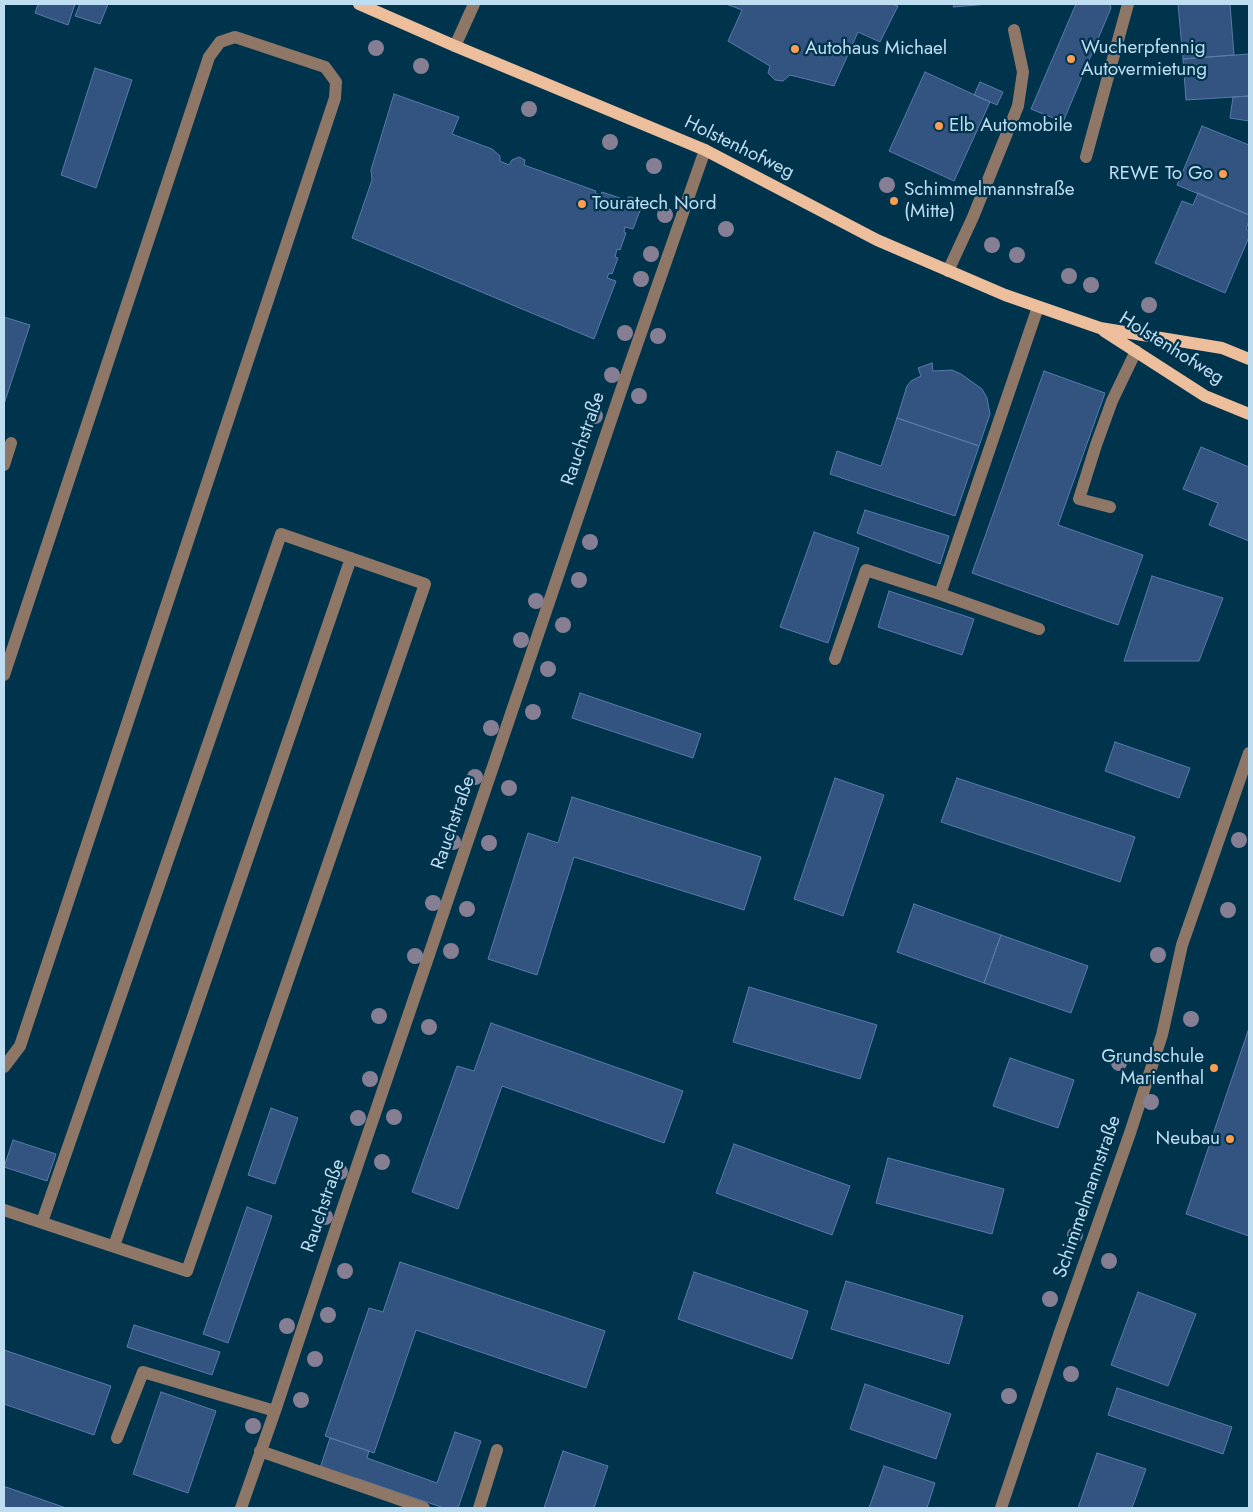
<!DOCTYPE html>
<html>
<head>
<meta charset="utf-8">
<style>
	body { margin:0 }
	#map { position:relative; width:1253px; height:1512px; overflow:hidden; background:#00334c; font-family:Jost,sans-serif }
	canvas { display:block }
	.frame { position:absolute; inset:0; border:5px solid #bfddf1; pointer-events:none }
</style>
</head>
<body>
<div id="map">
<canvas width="1253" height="1512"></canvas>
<div class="frame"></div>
</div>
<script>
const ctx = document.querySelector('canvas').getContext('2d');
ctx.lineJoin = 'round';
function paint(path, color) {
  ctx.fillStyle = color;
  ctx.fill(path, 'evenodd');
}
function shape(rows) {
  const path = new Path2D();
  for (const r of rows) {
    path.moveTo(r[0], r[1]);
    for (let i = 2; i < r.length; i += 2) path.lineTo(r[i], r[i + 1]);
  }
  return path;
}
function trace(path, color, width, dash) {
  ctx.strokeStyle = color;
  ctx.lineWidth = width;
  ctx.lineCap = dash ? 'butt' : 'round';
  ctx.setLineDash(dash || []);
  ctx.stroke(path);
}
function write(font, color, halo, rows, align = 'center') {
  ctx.font = font + ' Jost,sans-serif';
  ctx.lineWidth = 4.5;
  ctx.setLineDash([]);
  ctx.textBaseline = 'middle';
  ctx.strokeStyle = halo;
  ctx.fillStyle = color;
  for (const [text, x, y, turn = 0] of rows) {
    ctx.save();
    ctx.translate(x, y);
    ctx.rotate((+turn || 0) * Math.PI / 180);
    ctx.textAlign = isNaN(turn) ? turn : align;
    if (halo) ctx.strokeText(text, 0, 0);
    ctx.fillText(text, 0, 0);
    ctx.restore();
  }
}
const building = shape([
	[38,4,75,4,68,25,35,13,38,4],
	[80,4,108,4,100,24,75,16,80,4],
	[726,4,891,4,898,6,880,42,858,32,834,86,790,75,783,81,775,80,768,73,770,66,728,41,742,10,726,4],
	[954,4,989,4,953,7,954,4],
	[1076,4,1110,4,1111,8,1063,122,1031,109,1076,4],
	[1178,4,1230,4,1234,55,1183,59,1178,4],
	[1249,54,1249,96,1186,100,1183,59,1249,54],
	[95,68,132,80,96,188,61,175,95,68],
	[925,72,990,102,954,181,889,151,925,72],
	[980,82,1003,92,997,105,974,95,980,82],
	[394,94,459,117,452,134,492,149,500,156,500,161,509,165,512,160,519,157,525,160,524,165,596,191,595,193,601,195,602,192,620,198,620,201,626,204,628,197,632,197,639,202,641,208,633,229,625,227,624,232,626,233,620,250,617,249,615,257,618,258,612,274,609,273,607,278,616,281,594,339,352,238,372,180,371,170,394,94],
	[1249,96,1249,121,1230,118,1233,97,1249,96],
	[1202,126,1249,145,1249,215,1177,185,1202,126],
	[1198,193,1249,215,1249,221,1246,229,1249,231,1249,237,1225,293,1155,263,1182,201,1193,205,1198,193],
	[4,317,30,325,4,404,4,317],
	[932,363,933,371,952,370,961,374,982,389,987,398,990,414,979,446,897,418,907,386,911,381,921,376,918,368,932,363],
	[1044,371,1105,393,1058,525,1143,555,1118,625,972,573,1044,371],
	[897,418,979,446,955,516,830,474,837,451,881,466,897,418],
	[1201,447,1249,467,1249,541,1209,525,1218,503,1183,489,1201,447],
	[865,510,949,536,940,564,857,533,865,510],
	[814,532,859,548,828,643,780,627,814,532],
	[1152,576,1223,598,1199,661,1124,661,1152,576],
	[889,591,974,619,962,655,878,627,889,591],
	[580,693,701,734,693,758,572,718,580,693],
	[1115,742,1190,768,1179,798,1105,771,1115,742],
	[835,778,884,795,843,916,794,899,835,778],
	[957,778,1135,837,1120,882,941,822,957,778],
	[572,797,761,857,744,910,574,857,537,975,488,959,528,833,558,843,572,797],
	[914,904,1001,935,984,983,897,952,914,904],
	[1001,935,1088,966,1071,1013,984,983,1001,935],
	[749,987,877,1025,860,1079,733,1042,749,987],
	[491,1023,683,1091,664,1143,502,1086,458,1209,412,1192,457,1066,474,1071,491,1023],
	[1249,1028,1249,1236,1186,1214,1249,1028],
	[1010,1058,1074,1080,1058,1128,993,1106,1010,1058],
	[271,1108,298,1118,275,1184,248,1175,271,1108],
	[13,1140,56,1154,47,1181,4,1167,13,1140],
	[734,1144,850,1186,832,1235,716,1193,734,1144],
	[888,1158,1004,1189,992,1234,876,1203,888,1158],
	[247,1207,272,1216,228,1343,203,1334,247,1207],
	[400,1262,605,1331,586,1388,416,1330,374,1453,325,1436,369,1308,383,1312,400,1262],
	[694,1272,808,1311,792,1359,678,1319,694,1272],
	[846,1281,963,1316,949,1364,831,1329,846,1281],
	[1138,1292,1196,1314,1168,1386,1111,1365,1138,1292],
	[134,1325,220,1352,212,1375,127,1347,134,1325],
	[4,1350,111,1386,94,1435,4,1404,4,1350],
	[865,1384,951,1414,936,1459,850,1429,865,1384],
	[1117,1388,1232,1427,1223,1454,1108,1415,1117,1388],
	[161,1392,216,1411,188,1493,133,1474,161,1392],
	[455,1432,481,1441,458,1508,444,1508,359,1479,319,1471,330,1438,369,1451,367,1458,437,1483,455,1432],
	[563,1451,608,1466,594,1508,544,1508,563,1451],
	[1097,1453,1146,1469,1132,1508,1078,1508,1097,1453],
	[884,1466,935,1483,927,1508,869,1508,884,1466],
	[4,1487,6,1487,66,1508,4,1508,4,1487]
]);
const minor = shape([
	[455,46,474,4],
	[1086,157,1128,4],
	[948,271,973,217,1018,106,1023,72,1014,30],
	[4,465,11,443],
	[1110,507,1079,499,1096,445,1112,401,1136,351],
	[940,594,1039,629],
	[835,659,866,570,940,594,1038,307],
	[4,675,209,57,220,42,235,37,325,67,336,82,335,98,20,1046,4,1067],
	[4,1210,187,1271,425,584,281,534,42,1222],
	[114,1246,351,558],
	[117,1438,143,1372,275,1411],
	[260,1451,424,1508],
	[241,1508,275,1411,337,1225,628,370,705,150],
	[479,1508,497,1450],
	[1001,1508,1060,1332,1130,1133,1162,1035,1182,945,1249,753]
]);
const major = shape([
	[359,4,455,46,705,150,877,240,1005,295,1100,328,1222,348,1249,359],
	[1104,331,1205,396,1249,414]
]);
const trees = [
	[376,48],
	[421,66],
	[529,109],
	[610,142],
	[654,166],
	[887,185],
	[665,215],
	[726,229],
	[992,245],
	[651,254],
	[1017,255],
	[1069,276],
	[641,279],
	[1091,285],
	[1149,305],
	[625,333],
	[658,336],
	[612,375],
	[639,396],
	[595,416],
	[590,542],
	[579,580],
	[536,601],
	[563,625],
	[521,640],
	[548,669],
	[533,712],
	[491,728],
	[475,777],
	[509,788],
	[1239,840],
	[453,842],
	[489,843],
	[433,903],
	[467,909],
	[1228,910],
	[451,951],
	[1158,955],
	[415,956],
	[379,1016],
	[1191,1019],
	[429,1027],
	[1119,1063],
	[370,1079],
	[1151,1102],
	[394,1117],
	[358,1118],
	[382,1162],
	[340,1172],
	[325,1217],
	[1075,1235],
	[1109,1261],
	[345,1271],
	[1050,1299],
	[328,1315],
	[287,1326],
	[315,1359],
	[1071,1374],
	[1009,1396],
	[301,1400],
	[253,1426]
];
const markers = [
	[795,49,5,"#fc9e52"],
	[1071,59,5,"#fc9e52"],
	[939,126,5,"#fc9e52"],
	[1223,174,5,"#fc9e52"],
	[894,201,5,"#fc9e52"],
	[582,204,5,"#fc9e52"],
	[1214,1068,5,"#fc9e52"],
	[1230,1139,5,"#fc9e52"]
];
const poiNames = [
	["Wucherpfennig",1081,48],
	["Autovermietung",1081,70],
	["Autohaus Michael",805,49],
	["Elb Automobile",949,126],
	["REWE To Go",1213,174,"right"],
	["Schimmelmannstraße",904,190],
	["(Mitte)",904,212],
	["Touratech Nord",592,204],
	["Grundschule",1204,1057,"right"],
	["Marienthal",1204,1079,"right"],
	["Neubau",1220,1139,"right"]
];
const streetNames = [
	["Holstenhofweg",739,148,26],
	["Holstenhofweg",1171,349,32],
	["Rauchstraße",584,439,-71],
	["Rauchstraße",454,823,-71],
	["Schimmelmannstraße",1088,1197,-71],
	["Rauchstraße",324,1206,-71]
];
paint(building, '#335380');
trace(building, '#597baa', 1);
trace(minor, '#8e7766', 12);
trace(major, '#edbe9c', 12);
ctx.fillStyle = '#867f94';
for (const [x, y] of trees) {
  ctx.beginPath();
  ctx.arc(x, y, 8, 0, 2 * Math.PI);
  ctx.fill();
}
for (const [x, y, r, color] of markers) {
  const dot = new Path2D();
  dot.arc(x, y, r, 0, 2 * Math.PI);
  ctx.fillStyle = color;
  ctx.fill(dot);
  trace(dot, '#00334c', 2);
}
write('19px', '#bfddf1', '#00334c', poiNames, 'left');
write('19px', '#bfddf1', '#00334c', streetNames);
</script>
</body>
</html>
